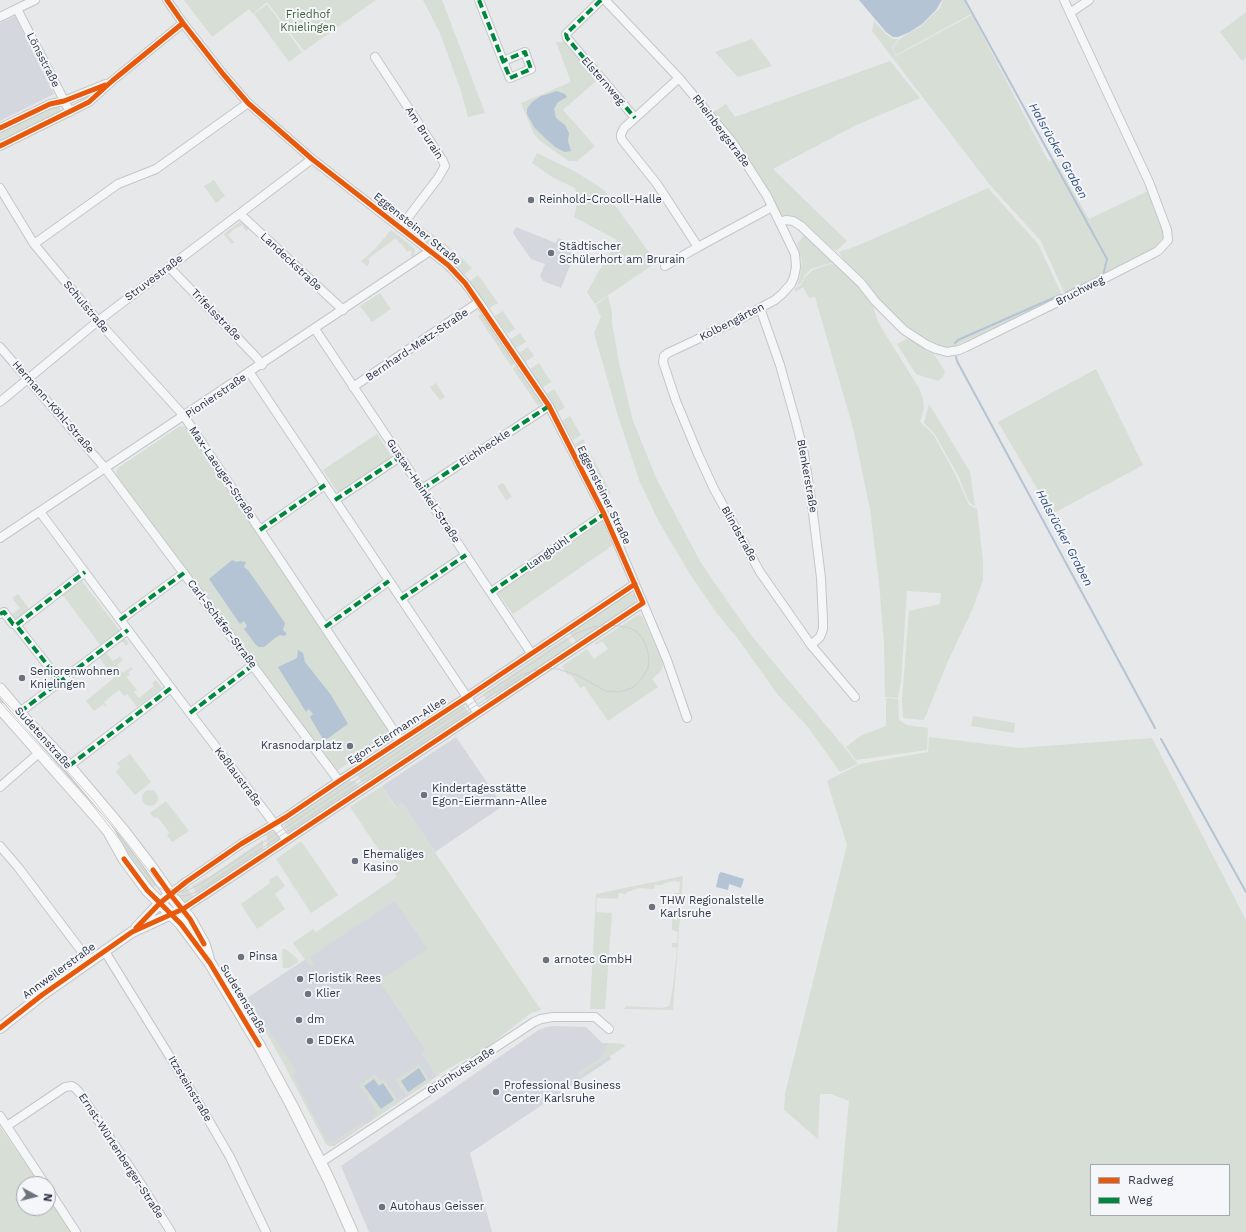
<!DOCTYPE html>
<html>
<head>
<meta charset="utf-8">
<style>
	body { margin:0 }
	#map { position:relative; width:1246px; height:1232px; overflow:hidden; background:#e6e8ea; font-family:"Work Sans",sans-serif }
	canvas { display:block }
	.legend { position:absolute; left:1090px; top:1164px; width:140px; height:52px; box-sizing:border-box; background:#f4f6f9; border:1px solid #a4a8b1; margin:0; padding:5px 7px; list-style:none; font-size:12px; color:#2b3445 }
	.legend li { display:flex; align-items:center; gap:8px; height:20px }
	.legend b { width:20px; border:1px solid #a4a8b1 }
	.north { position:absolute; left:16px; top:1176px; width:40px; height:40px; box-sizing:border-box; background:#f4f6f9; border:1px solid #a4a8b1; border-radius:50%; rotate:97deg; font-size:11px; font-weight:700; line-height:16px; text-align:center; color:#2b3445 }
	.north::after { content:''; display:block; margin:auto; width:14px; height:18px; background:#6c737f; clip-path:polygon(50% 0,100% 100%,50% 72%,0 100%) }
</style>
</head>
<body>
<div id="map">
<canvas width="1246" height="1232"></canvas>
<ul class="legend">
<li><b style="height:5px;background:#e8590c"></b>Radweg</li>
<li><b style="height:5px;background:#00873e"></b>Weg</li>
</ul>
<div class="north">N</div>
</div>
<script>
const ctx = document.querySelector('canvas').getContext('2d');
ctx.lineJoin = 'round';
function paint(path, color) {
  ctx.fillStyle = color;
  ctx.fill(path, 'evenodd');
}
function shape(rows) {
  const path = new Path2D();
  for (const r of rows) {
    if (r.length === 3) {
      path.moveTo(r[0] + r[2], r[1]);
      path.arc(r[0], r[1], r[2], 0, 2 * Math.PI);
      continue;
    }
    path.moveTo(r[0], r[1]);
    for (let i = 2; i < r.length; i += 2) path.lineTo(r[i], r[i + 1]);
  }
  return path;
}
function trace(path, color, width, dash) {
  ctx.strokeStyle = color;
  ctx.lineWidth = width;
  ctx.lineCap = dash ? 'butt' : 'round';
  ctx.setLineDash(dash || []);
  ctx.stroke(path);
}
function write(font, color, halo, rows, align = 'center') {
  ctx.font = font + ' "Work Sans",sans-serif';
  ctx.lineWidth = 4;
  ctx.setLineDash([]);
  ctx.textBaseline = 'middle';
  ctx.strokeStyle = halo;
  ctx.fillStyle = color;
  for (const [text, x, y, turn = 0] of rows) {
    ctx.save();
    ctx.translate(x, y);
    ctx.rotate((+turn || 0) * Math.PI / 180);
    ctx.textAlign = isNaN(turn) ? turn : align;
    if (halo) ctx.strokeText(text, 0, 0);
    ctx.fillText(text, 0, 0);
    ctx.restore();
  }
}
const built = shape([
	[15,16,54,94,0,121,0,23],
	[516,227,556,243,558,238,578,246,561,288,543,281,540,276,545,264,531,259,513,233],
	[456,737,503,806,435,852,402,803,396,807,382,786],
	[395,900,428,949,380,981,426,1050,422,1053,437,1076,334,1146,329,1146,326,1144,283,1062,247,998],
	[554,1026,586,1027,602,1043,623,1044,625,1046,610,1056,611,1059,470,1153,492,1232,369,1232,341,1166,537,1031,546,1027]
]);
const green = shape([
	[184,0,376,0,304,51,267,2,253,14,249,9,212,37],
	[423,0,442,0,485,113,468,117,461,91,440,33],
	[943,0,964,0,971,14,896,55,893,47,901,38,921,26,940,8],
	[267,4,302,52,289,62,254,14],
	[1246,12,1246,58,1242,61,1220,32],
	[972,15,1044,153,1049,162,1054,159,1089,219,1148,191,1163,225,1163,238,1156,249,1068,294,1065,294,1041,241,990,185,872,31,874,21,886,34,893,39,899,39,892,47,896,56],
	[752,39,772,66,738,77,715,52],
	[556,42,564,42,597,80,563,110,595,146,577,161,569,161,540,141,534,134,521,103,571,82],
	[890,61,920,98,854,126,773,169,847,241,837,250,826,247,796,218,781,216,741,149,713,112,726,104,735,117],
	[50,105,59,106,61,110,56,118,0,145,0,130],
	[537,153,576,172,604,190,653,258,651,266,595,304,587,292,617,240,574,217,578,200,575,188,552,177,532,163],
	[214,180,225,196,216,203,204,186],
	[988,188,1038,244,1063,297,950,348,929,344,902,322,847,267,848,265,844,261,839,252,857,246],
	[411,219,439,239,432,248,411,231,410,227],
	[241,221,249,229,246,231,242,225,234,229,228,235,234,242,231,244,224,234],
	[391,230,413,247,415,250,414,255,412,257,410,254,412,253,411,250,407,252,401,243,400,244,396,238,369,258,369,264,367,266,361,261,374,250],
	[804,235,834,262,811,269,805,275,801,283,797,286,800,277,802,261,797,244],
	[442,241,454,252,447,259,435,250],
	[460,256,472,268,463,276,452,265],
	[830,264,838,265,861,287,872,303,878,322,920,390,923,399,924,407,920,422,933,434,955,474,969,505,977,509,983,561,983,580,973,608,948,661,924,720,903,718,902,699,909,611,940,604,941,593,907,591,901,681,898,698,885,697,884,643,879,582,870,509,853,428,815,297,809,298,803,287,796,292,794,289,801,285,805,277,813,270],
	[478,275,498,303,489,308,469,282],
	[380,293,391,309,372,322,360,306],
	[608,296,612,312,612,323,619,363,633,421,657,480,701,563,750,634,858,764,840,772,808,727,778,695,741,643,716,612,688,571,658,520,639,480,618,416,594,333,601,317,596,305],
	[503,311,515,329,507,334,495,316],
	[482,314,515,363,511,366,478,316],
	[520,333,526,342,516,348,510,340],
	[908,338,933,353,945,371,943,377,938,381,916,374,897,344],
	[528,347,534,356,525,362,519,353],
	[539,363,551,382,542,388,530,369],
	[516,366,542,403,538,406,513,369],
	[1096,369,1143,465,1052,514,998,422],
	[436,383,445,397,440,400,430,387],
	[554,389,565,407,557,413,546,394],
	[929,404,970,472,975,506,969,502,958,475,934,433,924,423],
	[570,416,581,435,573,440,562,421],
	[180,426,189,428,393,734,335,772,115,478,117,476,116,472,118,468],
	[377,434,392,457,338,493,323,470],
	[583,439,611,493,602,498,575,444],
	[503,483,512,497,506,500,497,486],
	[602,522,613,545,513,614,497,592],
	[81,580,121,632,101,646,62,594],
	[626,593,633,594,635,596,635,603,633,605,577,643,569,632],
	[18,594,30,610,14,622,10,616,20,608,12,598],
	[638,615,642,616,662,660,663,666,660,672,652,679,658,687,608,721,584,686,580,688,572,676,567,674,562,666,587,649,594,659,608,649,602,641,596,645,595,643],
	[567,637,573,646,498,696,496,693,487,700,483,694],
	[124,638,129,643,126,646,122,641,106,653,113,661,120,656,121,658,123,660,117,665,123,673,131,667,133,669,128,673,130,675,126,677,137,690,134,692,139,698,154,686,152,683,156,680,162,688,137,707,127,694,124,696,119,690,104,702,107,706,106,707,104,704,94,711,86,701,114,678,99,657],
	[0,693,83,785,160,882,153,888,123,850,0,705],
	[886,698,898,699,899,720,906,725,928,728,927,750,856,760,846,747,860,736,886,726],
	[461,706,464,706,468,712,466,717,368,783,366,780,362,783,357,774],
	[973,716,1015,723,1014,733,971,726],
	[929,737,1020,748,1152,738,1246,920,1246,1232,837,1232,849,1101,831,1094,820,1094,818,1139,784,1110,785,1094,847,845,827,781,860,764,928,752],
	[1091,1165,1229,1165,1229,1215,1091,1215],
	[130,754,151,782,135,795,116,772,120,767,117,763],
	[349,779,351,782,354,780,360,788,292,833,288,832,284,826,286,822],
	[382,786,395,807,402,803,541,1010,531,1013,485,1049,447,1069,437,1076,422,1053,426,1050,380,981,427,949,395,900,310,957,314,964,312,966,308,964,293,943,313,929,316,932,397,877,350,807],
	[150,798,8],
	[166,801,189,831,172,842,167,835,170,833,157,817,154,818,150,813],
	[270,831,275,832,279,838,279,842,274,846,272,843,267,847,267,837,265,834],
	[263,840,263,850,197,894,192,886,207,877,208,878],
	[301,841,338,895,311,913,276,859],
	[277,875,285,886,275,894,285,909,257,929,241,904,270,883,269,880],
	[683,876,673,1010,624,1009,626,1006,663,1008,669,1006,670,1004,674,978,677,948,672,947,672,943,677,943,678,932,672,930,672,918,677,921,678,906,674,900,679,900,679,895,674,895,674,893,679,893,680,882,674,881,665,883,662,885,655,885,654,889,640,888,627,892,626,894,619,893,618,899,597,898,596,912,612,913,605,1009,590,1009,596,894],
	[186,886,195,900,186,902,180,899,182,891],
	[282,949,285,949,287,950,298,959,298,962,289,968,283,968],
	[299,963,248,998,297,1072,293,1075,327,1141,333,1142,363,1122,364,1125,331,1146,326,1144,283,1062,247,998],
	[608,1043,623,1044,625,1046,580,1076,578,1072,602,1057],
	[419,1064,431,1081,407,1097,395,1080],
	[375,1074,380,1081,384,1078,399,1102,374,1119,372,1116,377,1112,359,1085],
	[0,1127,40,1184,24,1184,24,1208,48,1208,48,1197,71,1232,0,1232]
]);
const water = shape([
	[859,0,942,0,936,10,922,24,910,32,898,37,893,37,886,32],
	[557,91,565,94,567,97,558,102,554,109,556,118,565,125,569,133,568,141,571,151,565,152,555,147,544,137,534,127,527,114,527,109,532,102,541,96],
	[232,560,237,562,240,561,246,562,244,567,248,570,285,623,283,630,287,634,284,636,280,635,275,638,264,647,259,647,256,645,244,629,247,626,244,621,240,624,209,579],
	[298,650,303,653,305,662,331,695,348,724,324,741,310,717,313,714,309,709,306,712,278,667,297,658],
	[721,872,744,879,741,888,729,884,728,890,716,887,719,874],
	[419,1068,426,1080,408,1092,401,1081],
	[374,1079,379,1086,383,1083,394,1100,381,1109,364,1086]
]);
const stream = shape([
	[965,0,1107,259,1103,276],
	[1066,293,1086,283],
	[955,343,958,340,1060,295],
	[956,357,957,361,1155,728],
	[1161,739,1246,892]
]);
const minor = shape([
	[167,0,183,23,223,74,248,103,312,159,448,265,465,283,479,302,549,406,598,501,613,532,667,660,687,718],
	[479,0,503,61,510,78,531,69,525,52,503,61],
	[601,0,566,34,567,38,635,118],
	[605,0,679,78,733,143,767,196,795,254,796,267,794,277,791,284,782,294,775,300,736,321,668,353,664,356,663,362,676,401,698,454,714,489,760,572,811,645,855,697],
	[17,9,70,112],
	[1070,13,1089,0],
	[0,17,35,0],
	[375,57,443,161,445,166,438,178,400,228],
	[679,78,624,128,621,134,621,137,622,140,657,184,698,247,772,207],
	[0,128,50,104,64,101,106,84],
	[0,146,89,102,112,81,183,23],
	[0,188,34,244,98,321,184,416,400,740],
	[240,214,343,310],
	[780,222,786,220,793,221,801,226,861,283,875,301,904,330,927,345,936,349,947,352,959,350,966,347,1066,298,1158,251,1168,240,1167,230,1149,182,1064,0],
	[34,244,118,184,156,169,248,103],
	[665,266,698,247],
	[169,267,257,358,262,365],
	[760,308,780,365,796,422,804,454,812,505,821,578,823,621,823,629,820,637,811,645],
	[315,329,531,653],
	[0,347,105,468,339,781],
	[250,373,477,712],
	[353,387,479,302],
	[0,402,98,321,312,159],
	[422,489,549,406],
	[335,500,400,457],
	[40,512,171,688,286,839],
	[260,530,325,485],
	[0,538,430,251],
	[491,592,604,514],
	[401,599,466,555],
	[0,614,4,612,13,624,16,625],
	[120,620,184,573],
	[325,627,389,581],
	[60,681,16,625,85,572],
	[20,712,128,630],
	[190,713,253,665],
	[69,766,171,688],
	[0,787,40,752],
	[0,846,18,867,89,961],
	[170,894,186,882,241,844,286,817,339,781,467,697,635,584],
	[183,909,643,603],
	[104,950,201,1107,230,1157,266,1232],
	[0,1116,45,1184],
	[7,1126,65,1087,72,1086,75,1088,79,1092,139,1181,171,1232],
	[320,1163,534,1022,541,1019,553,1017,595,1017,609,1029],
	[48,1189,76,1232]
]);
const tertiary = shape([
	[136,928,160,903,170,894],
	[0,1028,42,995,132,932,178,911]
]);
const secondary = shape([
	[0,689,25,719,69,766,123,830,149,864,170,894,190,919,204,944,208,957],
	[0,708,100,821,109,832,124,859,147,890,181,924,210,963,259,1045,291,1104,329,1180,352,1232]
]);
const tram = shape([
	[0,696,94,801,157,881,167,888,183,892,199,885,577,633,593,627,610,625,627,627,636,631,643,639,647,649,649,658,648,668,642,678,634,687,620,692,606,691,577,675,558,669,544,668,523,674,196,892,185,896,170,894,156,886,90,802,0,702]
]);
const quiet = shape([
	[479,0,503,61,510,78,531,69,525,52,503,61],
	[601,0,566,34,567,38,635,118],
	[422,489,549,406],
	[335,500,400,457],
	[260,530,325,485],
	[491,592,604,514],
	[401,599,466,555],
	[0,614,4,612,13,624,16,625],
	[120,620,184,573],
	[325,627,389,581],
	[60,681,16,625,85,572],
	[20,712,128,630],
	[190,713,253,665],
	[69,766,171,688]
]);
const cycleway = shape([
	[0,128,50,104,64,101,105,85],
	[0,146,89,102,112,81,183,23],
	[124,859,147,890,181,924,210,963,259,1045],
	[153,870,170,894,190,919,204,944],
	[136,928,160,903,186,882,241,844,286,817,339,781,467,697,635,584],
	[0,1028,42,995,132,932,183,909,643,603,604,514,549,406,465,283,448,265,312,159,248,103,223,74,183,23,167,0]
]);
const markers = [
	[531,200,4,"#6c737f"],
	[551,253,4,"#6c737f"],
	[22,678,4,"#6c737f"],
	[350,746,4,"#6c737f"],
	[424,795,4,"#6c737f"],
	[355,861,4,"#6c737f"],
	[652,907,4,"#6c737f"],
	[241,957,4,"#6c737f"],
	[546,960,4,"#6c737f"],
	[300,979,4,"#6c737f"],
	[308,994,4,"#6c737f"],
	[299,1020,4,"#6c737f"],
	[310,1041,4,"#6c737f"],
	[496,1092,4,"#6c737f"],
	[382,1207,4,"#6c737f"]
];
const parkNames = [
	["Friedhof",308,15],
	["Knielingen",308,28]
];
const streetNames = [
	["Lönsstraße",43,60,63],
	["Elsternweg",603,81,49],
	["Rheinbergstraße",721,131,53],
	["Am Brurain",424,133,57],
	["Eggensteiner Straße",417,229,39],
	["Landeckstraße",291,262,43],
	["Struvestraße",154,278,-37],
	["Bruchweg",1080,291,-27],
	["Schulstraße",86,307,50],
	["Trifelsstraße",216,315,46],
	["Kolbengärten",732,322,-27],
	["Bernhard-Metz-Straße",417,345,-34],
	["Pionierstraße",216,396,-34],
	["Hermann-Köhl-Straße",53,407,49],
	["Eichheckle",485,448,-33],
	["Max-Laeuger-Straße",222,473,56],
	["Blenkerstraße",807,476,80],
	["Gustav-Heinkel-Straße",423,491,56],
	["Eggensteiner Straße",604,495,64],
	["Blindstraße",739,534,61],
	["Langbühl",548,553,-35],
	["Carl-Schäfer-Straße",222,624,53],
	["Egon-Eiermann-Allee",397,731,-33],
	["Sudetenstraße",43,738,48],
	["Keßlaustraße",238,777,53],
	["Annweilerstraße",59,971,-36],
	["Sudetenstraße",243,999,59],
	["Grünhutstraße",461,1071,-33],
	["Itzsteinstraße",190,1089,59],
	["Ernst-Würtenberger-Straße",121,1156,57]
];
const poiNames = [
	["Reinhold-Crocoll-Halle",539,200],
	["Städtischer",559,247],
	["Schülerhort am Brurain",559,260],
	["Seniorenwohnen",30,672],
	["Knielingen",30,685],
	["Krasnodarplatz",342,746,"right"],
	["Kindertagesstätte",432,789],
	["Egon-Eiermann-Allee",432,802],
	["Ehemaliges",363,855],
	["Kasino",363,868],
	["THW Regionalstelle",660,901],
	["Karlsruhe",660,914],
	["Pinsa",249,957],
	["arnotec GmbH",554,960],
	["Floristik Rees",308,979],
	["Klier",316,994],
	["dm",307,1020],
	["EDEKA",318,1041],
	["Professional Business",504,1086],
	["Center Karlsruhe",504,1099],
	["Autohaus Geisser",390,1207]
];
const waterNames = [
	["Halsrücker Graben",1058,151,61],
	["Halsrücker Graben",1064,538,62]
];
paint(built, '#d4d7dd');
paint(green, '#d6ded6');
paint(water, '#b4c4d5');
trace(stream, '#b4c4d5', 2);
trace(minor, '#c4c6c8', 10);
trace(tertiary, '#c4c6c8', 12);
trace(secondary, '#c4c6c8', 13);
trace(minor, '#f5f6f7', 8);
trace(tertiary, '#f5f6f7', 10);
trace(secondary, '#f8f8f8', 11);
trace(tram, '#cecfd2', 1);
trace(quiet, '#00873e', 4, [8, 4]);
trace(cycleway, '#e8590c', 5);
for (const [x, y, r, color] of markers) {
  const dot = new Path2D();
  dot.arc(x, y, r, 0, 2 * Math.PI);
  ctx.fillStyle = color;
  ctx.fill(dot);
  trace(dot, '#f4f6f9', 1.5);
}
write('11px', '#3f6138', '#f4f6f9', parkNames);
write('11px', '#2b3445', '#f4f6f9', streetNames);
write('11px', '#2b3445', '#f4f6f9', poiNames, 'left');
write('italic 12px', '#34527a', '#f4f6f9', waterNames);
</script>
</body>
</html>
